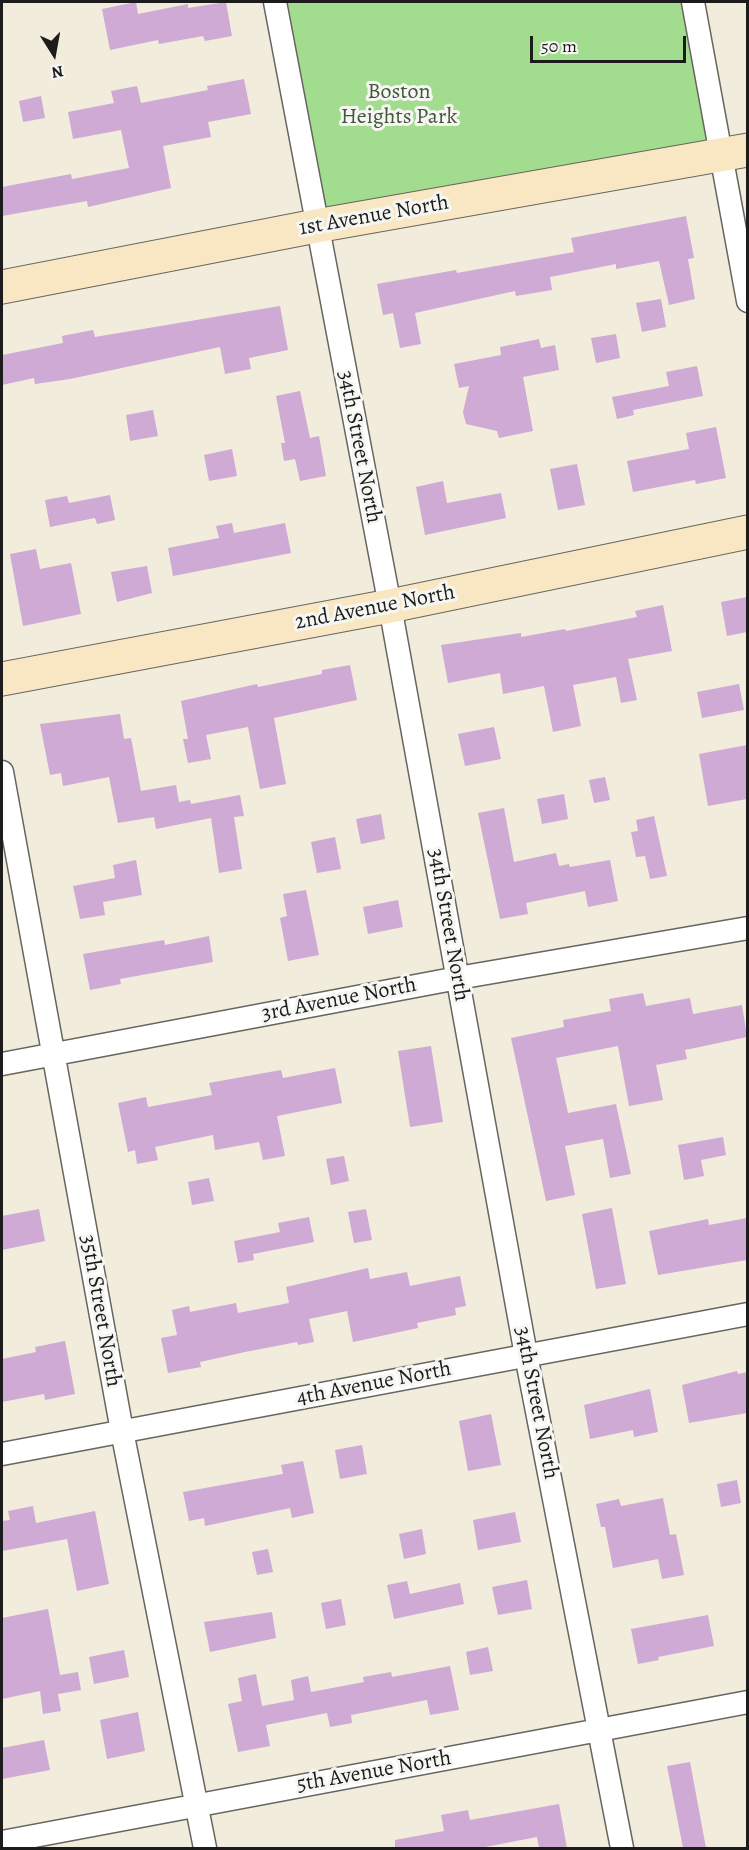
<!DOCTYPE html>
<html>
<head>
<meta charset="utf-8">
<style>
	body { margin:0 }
	#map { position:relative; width:749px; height:1850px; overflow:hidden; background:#f1ecdb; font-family:Alegreya,serif }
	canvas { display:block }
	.frame { position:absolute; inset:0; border:3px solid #1c1c1c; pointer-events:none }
	.north { position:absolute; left:24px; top:24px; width:60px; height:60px; -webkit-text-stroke:4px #f6f6f2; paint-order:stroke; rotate:169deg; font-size:16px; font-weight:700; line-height:24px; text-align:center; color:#1c1c1c }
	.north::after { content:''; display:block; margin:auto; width:21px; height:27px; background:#1c1c1c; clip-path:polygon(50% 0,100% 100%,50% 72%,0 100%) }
	.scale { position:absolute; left:530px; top:36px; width:156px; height:27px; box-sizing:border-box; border:3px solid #1c1c1c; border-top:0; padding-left:8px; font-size:18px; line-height:21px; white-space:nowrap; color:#1c1c1c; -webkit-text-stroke:4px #f6f6f2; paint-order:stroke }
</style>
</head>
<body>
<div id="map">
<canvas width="749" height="1850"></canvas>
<div class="frame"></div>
<div class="north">N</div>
<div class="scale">50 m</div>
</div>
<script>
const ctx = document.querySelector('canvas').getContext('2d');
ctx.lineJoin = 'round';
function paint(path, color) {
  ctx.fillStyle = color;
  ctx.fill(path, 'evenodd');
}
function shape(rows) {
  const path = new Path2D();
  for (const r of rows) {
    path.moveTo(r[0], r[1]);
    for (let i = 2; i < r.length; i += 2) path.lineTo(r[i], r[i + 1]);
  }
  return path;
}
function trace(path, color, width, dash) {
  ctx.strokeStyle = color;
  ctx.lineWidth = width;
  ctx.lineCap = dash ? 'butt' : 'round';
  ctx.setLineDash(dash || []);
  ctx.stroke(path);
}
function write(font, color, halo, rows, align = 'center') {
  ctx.font = font + ' Alegreya,serif';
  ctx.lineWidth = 6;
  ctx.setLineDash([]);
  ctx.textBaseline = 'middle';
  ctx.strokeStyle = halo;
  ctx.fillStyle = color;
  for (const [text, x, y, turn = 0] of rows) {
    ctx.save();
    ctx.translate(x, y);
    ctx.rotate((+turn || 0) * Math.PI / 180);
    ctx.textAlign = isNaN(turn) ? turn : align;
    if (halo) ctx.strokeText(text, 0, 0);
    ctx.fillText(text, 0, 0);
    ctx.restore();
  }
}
const green = shape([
	[275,2,693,2,721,155,316,226]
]);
const building = shape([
	[136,2,138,14,188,4,188,8,226,2,232,36,205,41,203,36,159,44,158,40,110,50,102,9],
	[244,79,251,114,208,122,211,137,163,146,171,188,88,207,87,201,2,216,2,187,71,174,72,179,129,168,121,130,73,139,68,112,114,103,111,91,137,86,141,103,208,90,207,86],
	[41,96,45,118,23,122,19,101],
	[686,216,694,258,688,259,695,299,669,305,659,261,616,269,616,264,550,277,552,290,516,296,515,291,415,313,421,344,400,348,393,313,383,315,377,284,456,270,457,273,574,252,571,238],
	[661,299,666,327,642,332,636,303],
	[280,306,288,350,249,358,251,369,225,374,220,347,70,379,35,384,34,378,2,385,2,355,63,343,62,336,93,330,95,337],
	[616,334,620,358,596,363,591,338],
	[539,339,541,348,555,345,559,370,523,377,533,431,499,438,497,431,466,424,463,412,469,386,459,388,454,364,501,355,500,347],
	[697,366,703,396,633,410,634,415,617,419,612,397,669,386,666,372],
	[300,391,310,438,319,436,326,476,300,481,295,459,284,461,281,443,285,443,276,396],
	[153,410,158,436,130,441,126,415],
	[716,427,726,478,696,484,695,480,633,492,627,461,689,449,686,433],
	[232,449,237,476,209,481,204,455],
	[577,464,585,505,558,510,550,469],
	[443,481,447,503,501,493,506,518,425,535,416,487],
	[110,495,115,520,97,524,95,518,50,527,45,500,67,496,69,503],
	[232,523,234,533,285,523,291,553,173,576,168,548,219,538,216,526],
	[36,549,40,569,71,563,81,614,23,626,10,554],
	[147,566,152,593,117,602,111,572],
	[747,597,747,632,727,636,721,602],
	[663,605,672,651,628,659,637,700,621,703,616,677,573,685,581,726,553,732,544,686,503,694,500,673,448,683,441,645,521,633,521,637,565,629,566,631,637,617,635,611],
	[350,665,357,700,274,718,286,784,260,789,248,727,206,735,211,759,188,763,183,739,188,739,181,701,257,684,258,687,322,674,322,670],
	[739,684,744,710,702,718,697,692],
	[120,714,124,739,131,738,141,791,176,785,179,802,190,800,191,804,240,795,244,816,234,817,242,869,219,873,211,818,156,829,154,817,118,823,109,777,63,786,61,773,50,775,40,724],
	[494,727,501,759,465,766,458,734],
	[747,745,747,799,708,806,699,754],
	[605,777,610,800,594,803,589,780],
	[564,794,568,819,542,824,537,799],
	[504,808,514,862,556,853,559,866,569,864,570,867,610,860,618,901,588,907,585,891,526,903,528,914,500,919,478,813],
	[381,814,385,839,361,844,356,819],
	[654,816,667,876,650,879,645,856,636,857,631,832,638,831,636,820],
	[335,837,341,869,317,873,311,842],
	[136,860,142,895,103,902,105,915,80,919,73,886,115,878,113,865],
	[306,890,319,955,288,961,280,918,287,916,283,894],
	[398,900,403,927,368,934,363,907],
	[209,936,213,962,120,979,121,984,90,990,83,954,164,940,165,945],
	[643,993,646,1006,690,998,693,1014,742,1005,747,1037,685,1050,687,1059,656,1065,663,1100,629,1106,618,1046,556,1058,568,1113,616,1104,631,1174,610,1178,603,1139,565,1146,575,1195,546,1201,511,1038,564,1027,563,1020,611,1011,609,999],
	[431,1046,443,1122,410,1127,398,1051],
	[335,1068,342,1103,277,1116,285,1156,263,1160,259,1142,215,1150,213,1135,155,1147,158,1160,137,1164,135,1150,128,1152,118,1103,146,1097,148,1107,212,1095,209,1083,281,1070,283,1078],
	[723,1137,726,1155,701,1160,704,1176,684,1180,678,1145],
	[344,1156,349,1181,331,1185,326,1159],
	[209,1178,214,1201,192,1205,188,1182],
	[612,1208,626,1284,596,1289,582,1214],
	[39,1209,45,1241,2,1250,2,1216],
	[366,1209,372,1240,354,1243,348,1212],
	[309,1217,314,1242,253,1254,254,1260,238,1263,234,1241,280,1232,278,1223],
	[747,1218,747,1260,658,1275,649,1231,708,1219,709,1225],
	[368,1268,370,1279,407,1272,410,1286,460,1276,466,1306,455,1308,456,1315,417,1323,418,1328,353,1342,347,1311,309,1319,314,1342,298,1345,297,1342,245,1352,200,1362,201,1367,168,1373,161,1338,177,1335,172,1310,189,1306,190,1312,236,1303,238,1313,289,1303,286,1287],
	[65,1341,75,1394,45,1400,44,1394,2,1402,2,1359,36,1352,35,1347],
	[737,1371,738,1374,747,1372,747,1413,689,1423,682,1385],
	[650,1389,658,1432,634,1437,633,1430,590,1439,584,1405],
	[491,1414,501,1465,468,1471,459,1421],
	[362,1445,367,1474,340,1479,335,1450],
	[303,1461,314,1513,292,1518,290,1508,205,1526,204,1518,189,1521,183,1492,283,1474,281,1465],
	[737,1480,741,1503,721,1507,717,1484],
	[663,1498,670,1535,676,1534,684,1575,662,1579,658,1559,613,1568,605,1527,601,1527,596,1504,619,1499,621,1506],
	[33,1506,36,1523,95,1511,109,1584,77,1591,67,1539,2,1551,2,1521,10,1520,8,1511],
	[515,1512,521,1542,478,1550,473,1520],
	[422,1529,426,1554,404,1559,399,1534],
	[268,1549,273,1572,257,1575,252,1552],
	[527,1580,532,1609,498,1615,492,1587],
	[407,1581,410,1594,460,1583,464,1604,394,1619,387,1585],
	[341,1599,346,1625,326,1629,321,1603],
	[48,1609,60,1675,78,1672,81,1690,58,1694,61,1711,43,1714,40,1691,2,1699,2,1618],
	[272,1612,276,1638,210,1652,204,1622],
	[708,1615,714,1646,658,1657,659,1660,638,1664,631,1629],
	[488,1647,493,1671,470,1675,466,1652],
	[124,1650,129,1677,94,1684,89,1657],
	[450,1666,459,1710,430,1715,427,1700,351,1715,352,1723,330,1727,327,1713,266,1725,270,1746,238,1752,228,1704,242,1701,238,1678,256,1674,262,1706,294,1700,291,1680,308,1676,311,1692,364,1682,363,1677,391,1672,392,1677],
	[138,1712,145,1751,107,1759,100,1720],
	[44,1740,50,1770,2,1779,2,1748],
	[690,1762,706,1848,683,1848,667,1766],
	[559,1804,567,1848,539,1848,537,1837,480,1848,395,1848,395,1840,444,1831,441,1815,468,1810,470,1820]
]);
const street = shape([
	[275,2,390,606,526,1355,622,1848],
	[693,2,748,301],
	[2,772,122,1431,205,1848],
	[2,1064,458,978,748,928],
	[2,1454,748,1314],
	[2,1842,748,1702]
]);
const secondary = shape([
	[2,287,316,226,748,150],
	[2,679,390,606,748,532]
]);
const parkNames = [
	["Boston",399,93],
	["Heights Park",399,118]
];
const streetNames = [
	["1st Avenue North",374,216,-10],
	["34th Street North",359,447,79],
	["2nd Avenue North",375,608,-11],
	["34th Street North",448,925,80],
	["3rd Avenue North",339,1000,-11],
	["35th Street North",100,1311,80],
	["4th Avenue North",374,1384,-11],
	["34th Street North",536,1403,79],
	["5th Avenue North",374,1772,-10]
];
paint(green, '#a2dc8f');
paint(building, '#ceaad5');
trace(street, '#67655f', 25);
trace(secondary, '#67655f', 35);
trace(street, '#fff', 22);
trace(secondary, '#f9e7c3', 33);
write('22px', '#44563e', '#f6f6f2', parkNames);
write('22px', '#1c1c1c', '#f6f6f2', streetNames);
</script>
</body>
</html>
